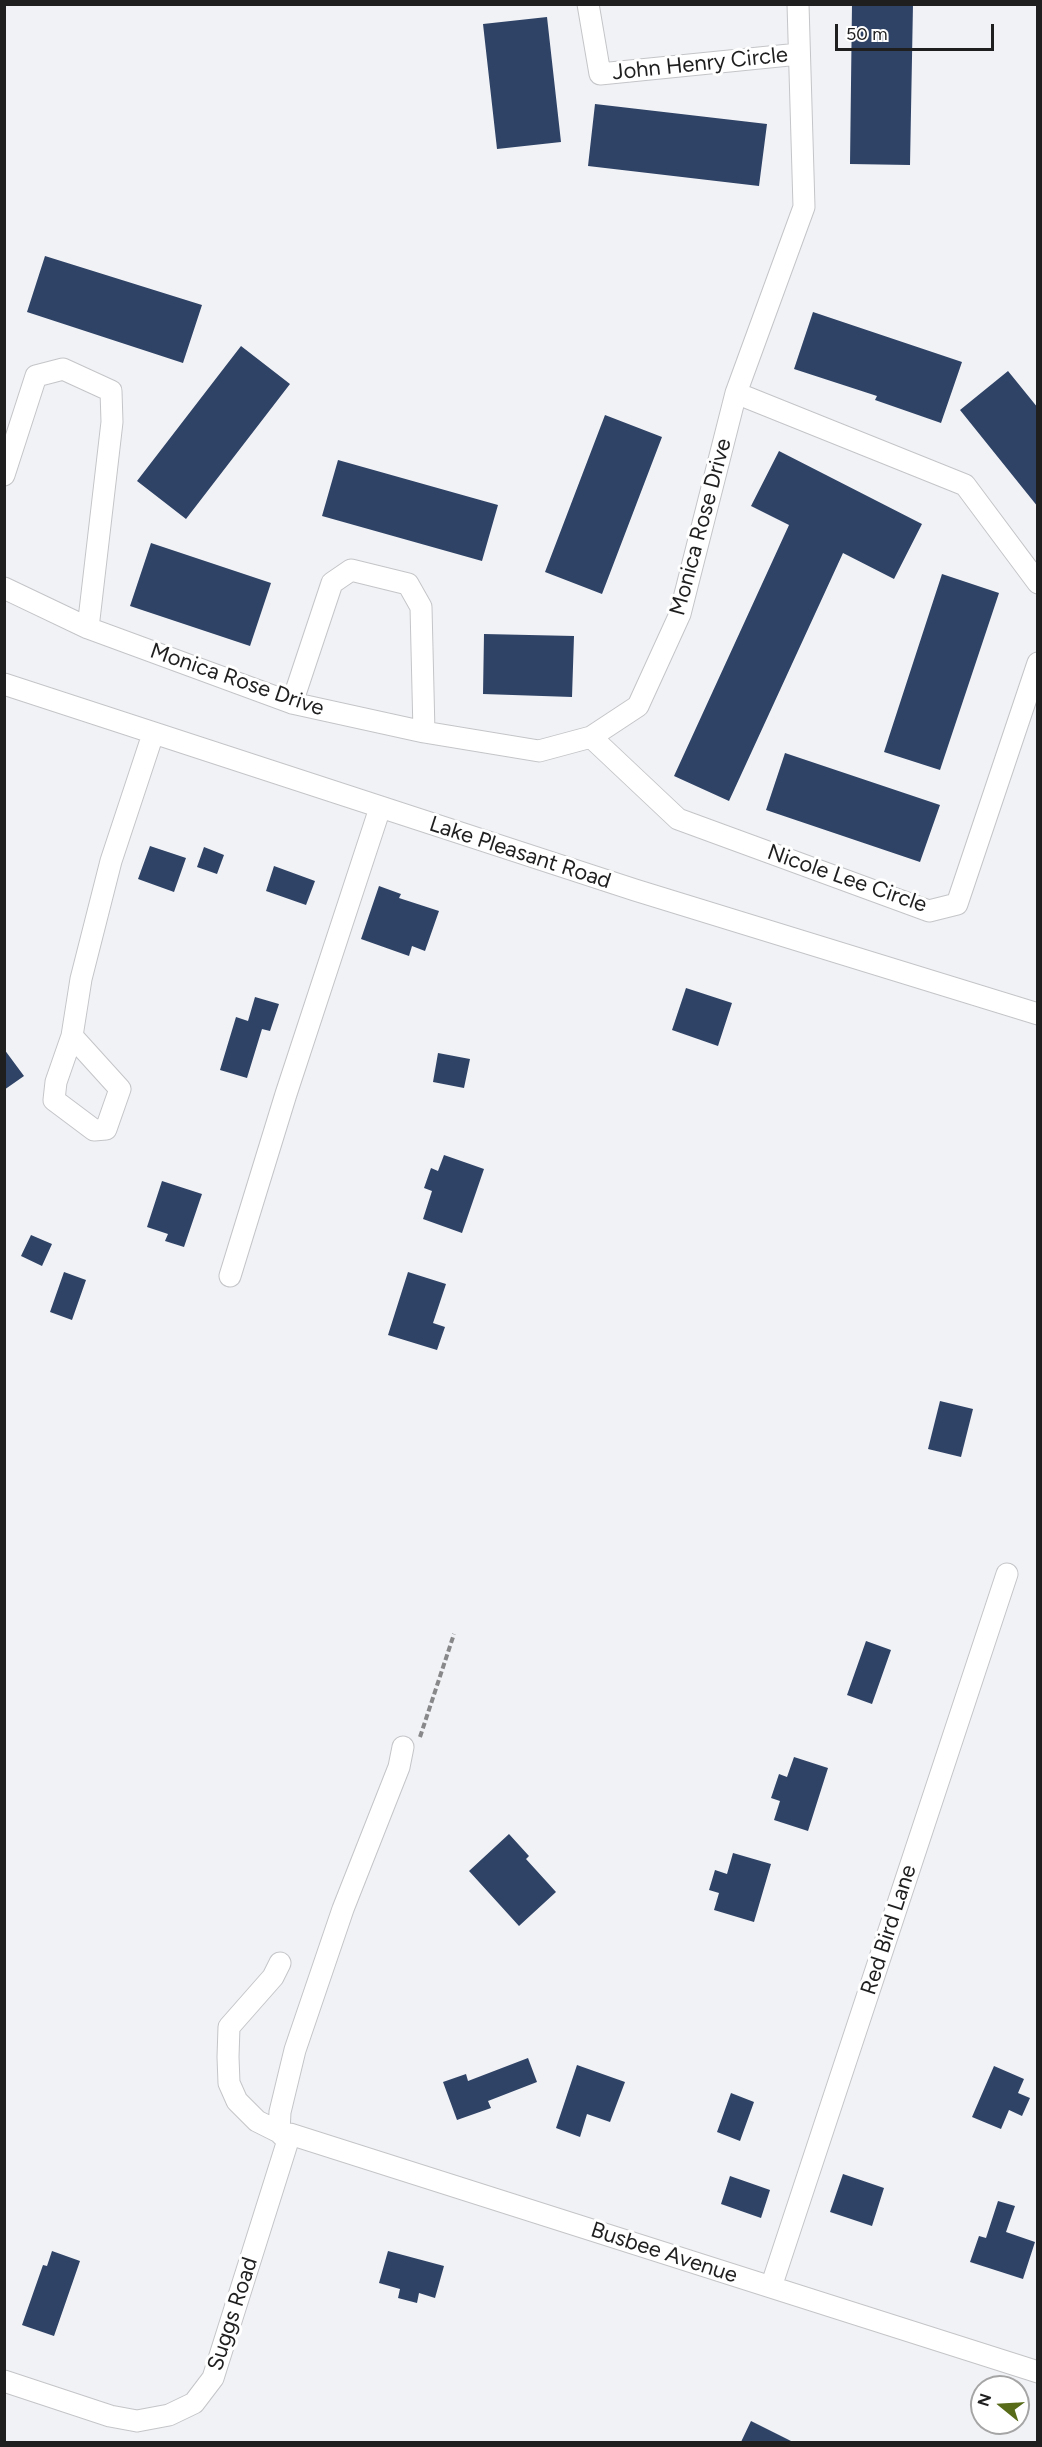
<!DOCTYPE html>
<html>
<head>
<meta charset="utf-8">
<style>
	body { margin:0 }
	#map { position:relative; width:1042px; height:2447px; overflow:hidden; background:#f1f2f5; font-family:Figtree,sans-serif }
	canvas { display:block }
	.frame { position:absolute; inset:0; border:6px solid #1f1f20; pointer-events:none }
	.north { position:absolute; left:970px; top:2375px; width:60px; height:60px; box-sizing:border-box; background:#fff; border:2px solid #a5a5a6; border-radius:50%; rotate:288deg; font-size:16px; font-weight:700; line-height:24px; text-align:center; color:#1f1f20 }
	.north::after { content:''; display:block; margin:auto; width:21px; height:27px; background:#576b19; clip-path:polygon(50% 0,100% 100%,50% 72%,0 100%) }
	.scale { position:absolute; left:835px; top:24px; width:159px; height:27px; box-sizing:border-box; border:3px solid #1f1f20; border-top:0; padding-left:8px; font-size:18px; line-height:21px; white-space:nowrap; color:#1f1f20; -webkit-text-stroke:4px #fff; paint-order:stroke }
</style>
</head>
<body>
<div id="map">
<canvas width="1042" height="2447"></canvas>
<div class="frame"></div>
<div class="north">N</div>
<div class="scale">50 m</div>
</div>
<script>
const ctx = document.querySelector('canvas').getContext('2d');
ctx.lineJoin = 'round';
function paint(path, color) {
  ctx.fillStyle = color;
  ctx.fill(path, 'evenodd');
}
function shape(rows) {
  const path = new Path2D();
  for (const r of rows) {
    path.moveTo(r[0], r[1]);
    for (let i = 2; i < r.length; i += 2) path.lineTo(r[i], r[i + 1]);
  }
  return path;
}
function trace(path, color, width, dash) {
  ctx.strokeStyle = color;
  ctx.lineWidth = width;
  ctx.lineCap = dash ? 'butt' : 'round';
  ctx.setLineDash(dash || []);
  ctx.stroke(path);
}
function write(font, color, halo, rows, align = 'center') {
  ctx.font = font + ' Figtree,sans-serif';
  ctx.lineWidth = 6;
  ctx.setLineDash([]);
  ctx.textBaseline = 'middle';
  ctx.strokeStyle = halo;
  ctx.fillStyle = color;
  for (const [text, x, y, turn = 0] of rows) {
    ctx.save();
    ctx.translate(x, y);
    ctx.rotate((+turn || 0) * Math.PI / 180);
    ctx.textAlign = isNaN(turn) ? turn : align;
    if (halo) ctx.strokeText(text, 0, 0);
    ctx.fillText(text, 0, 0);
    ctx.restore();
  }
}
const building = shape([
	[852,4,913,4,910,165,850,164],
	[547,17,561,142,497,149,483,24],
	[595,104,767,124,759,186,588,166],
	[45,256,202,305,183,363,27,312],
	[813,312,962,362,941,423,875,400,877,396,794,369],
	[241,346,290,384,186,519,137,481],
	[1008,371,1038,408,1038,507,960,410],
	[605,415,662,437,602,594,545,572],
	[779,451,922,524,894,579,843,553,729,801,674,776,789,525,751,506],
	[338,460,498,505,482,561,322,516],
	[151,543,271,583,250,646,130,606],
	[942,574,999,593,940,770,884,752],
	[484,634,574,636,572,697,483,694],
	[785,753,940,805,920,862,766,810],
	[150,846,186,858,174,892,138,879],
	[204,847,224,855,217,874,197,867],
	[274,866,315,881,306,905,266,891],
	[379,886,401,894,399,898,439,911,425,951,412,946,409,956,361,939],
	[686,988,732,1003,718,1046,672,1030],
	[255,997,279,1004,270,1031,262,1029,247,1078,220,1070,236,1017,248,1021],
	[4,1049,24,1076,4,1090],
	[438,1053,470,1059,464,1088,433,1082],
	[444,1155,484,1169,462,1233,423,1219,432,1191,424,1188,431,1168,438,1171],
	[162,1181,202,1194,184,1247,165,1241,168,1234,147,1227],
	[31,1235,52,1244,42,1266,21,1256],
	[64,1272,86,1280,72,1320,50,1312],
	[408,1272,446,1284,433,1323,445,1327,437,1350,388,1335],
	[940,1401,973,1409,961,1457,928,1449],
	[866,1641,891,1650,872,1704,847,1695],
	[794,1757,828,1768,808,1831,774,1820,780,1801,771,1798,779,1774,787,1777],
	[509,1834,529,1856,526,1859,556,1892,519,1926,469,1871],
	[733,1853,771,1864,754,1922,714,1910,719,1893,709,1890,715,1870,727,1874],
	[528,2058,537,2082,488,2101,491,2108,457,2120,443,2082,466,2074,468,2081],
	[577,2065,625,2082,610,2122,587,2114,580,2137,556,2128],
	[994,2066,1024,2079,1018,2093,1030,2098,1022,2116,1009,2110,1001,2129,972,2117],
	[731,2093,754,2102,740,2141,717,2132],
	[843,2174,884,2188,872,2226,830,2212],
	[730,2176,770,2190,761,2218,721,2204],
	[998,2201,1015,2206,1006,2232,1035,2242,1023,2279,970,2262,979,2236,986,2238],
	[52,2251,80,2261,54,2336,22,2325,43,2265,47,2266],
	[388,2251,444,2266,435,2298,419,2293,417,2303,398,2298,400,2289,379,2283],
	[751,2421,793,2442,741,2442]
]);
const path = shape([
	[420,1737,454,1634]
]);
const minor = shape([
	[588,4,600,74,799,54],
	[736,393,965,485,1038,583],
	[4,475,36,376,63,369,111,391,112,422,88,628],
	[4,588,88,628,292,703,424,732,539,751,591,737,638,706,680,614,736,393,804,207,798,4],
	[4,684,635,890,1038,1014],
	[292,703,332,583,351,570,408,584,421,607,424,732],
	[591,737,678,819,929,911,957,904,1038,663],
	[72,1036,120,1089,106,1129,94,1130,54,1100,56,1082,72,1036,81,979,111,861,153,734],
	[230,1276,286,1094,380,808],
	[279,2132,257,2121,237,2101,229,2083,228,2057,229,2027,273,1977,280,1963],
	[288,2141,279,2132,280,2112,295,2050,343,1909,399,1767,403,1747],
	[771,2287,1007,1574],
	[4,2381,110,2416,137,2421,169,2415,194,2403,213,2378,290,2134,1038,2372]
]);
const streetNames = [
	["John Henry Circle",700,64,-6],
	["Monica Rose Drive",701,527,-75],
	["Monica Rose Drive",237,680,19],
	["Lake Pleasant Road",520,853,18],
	["Nicole Lee Circle",847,879,19],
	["Red Bird Lane",889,1930,-72],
	["Busbee Avenue",664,2253,18],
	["Suggs Road",233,2314,-72]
];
paint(building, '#2f4367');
trace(minor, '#c4c5c8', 23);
trace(path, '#88888a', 4, [6, 3]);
trace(minor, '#fff', 21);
write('22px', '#1f1f20', '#fff', streetNames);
</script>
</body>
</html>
